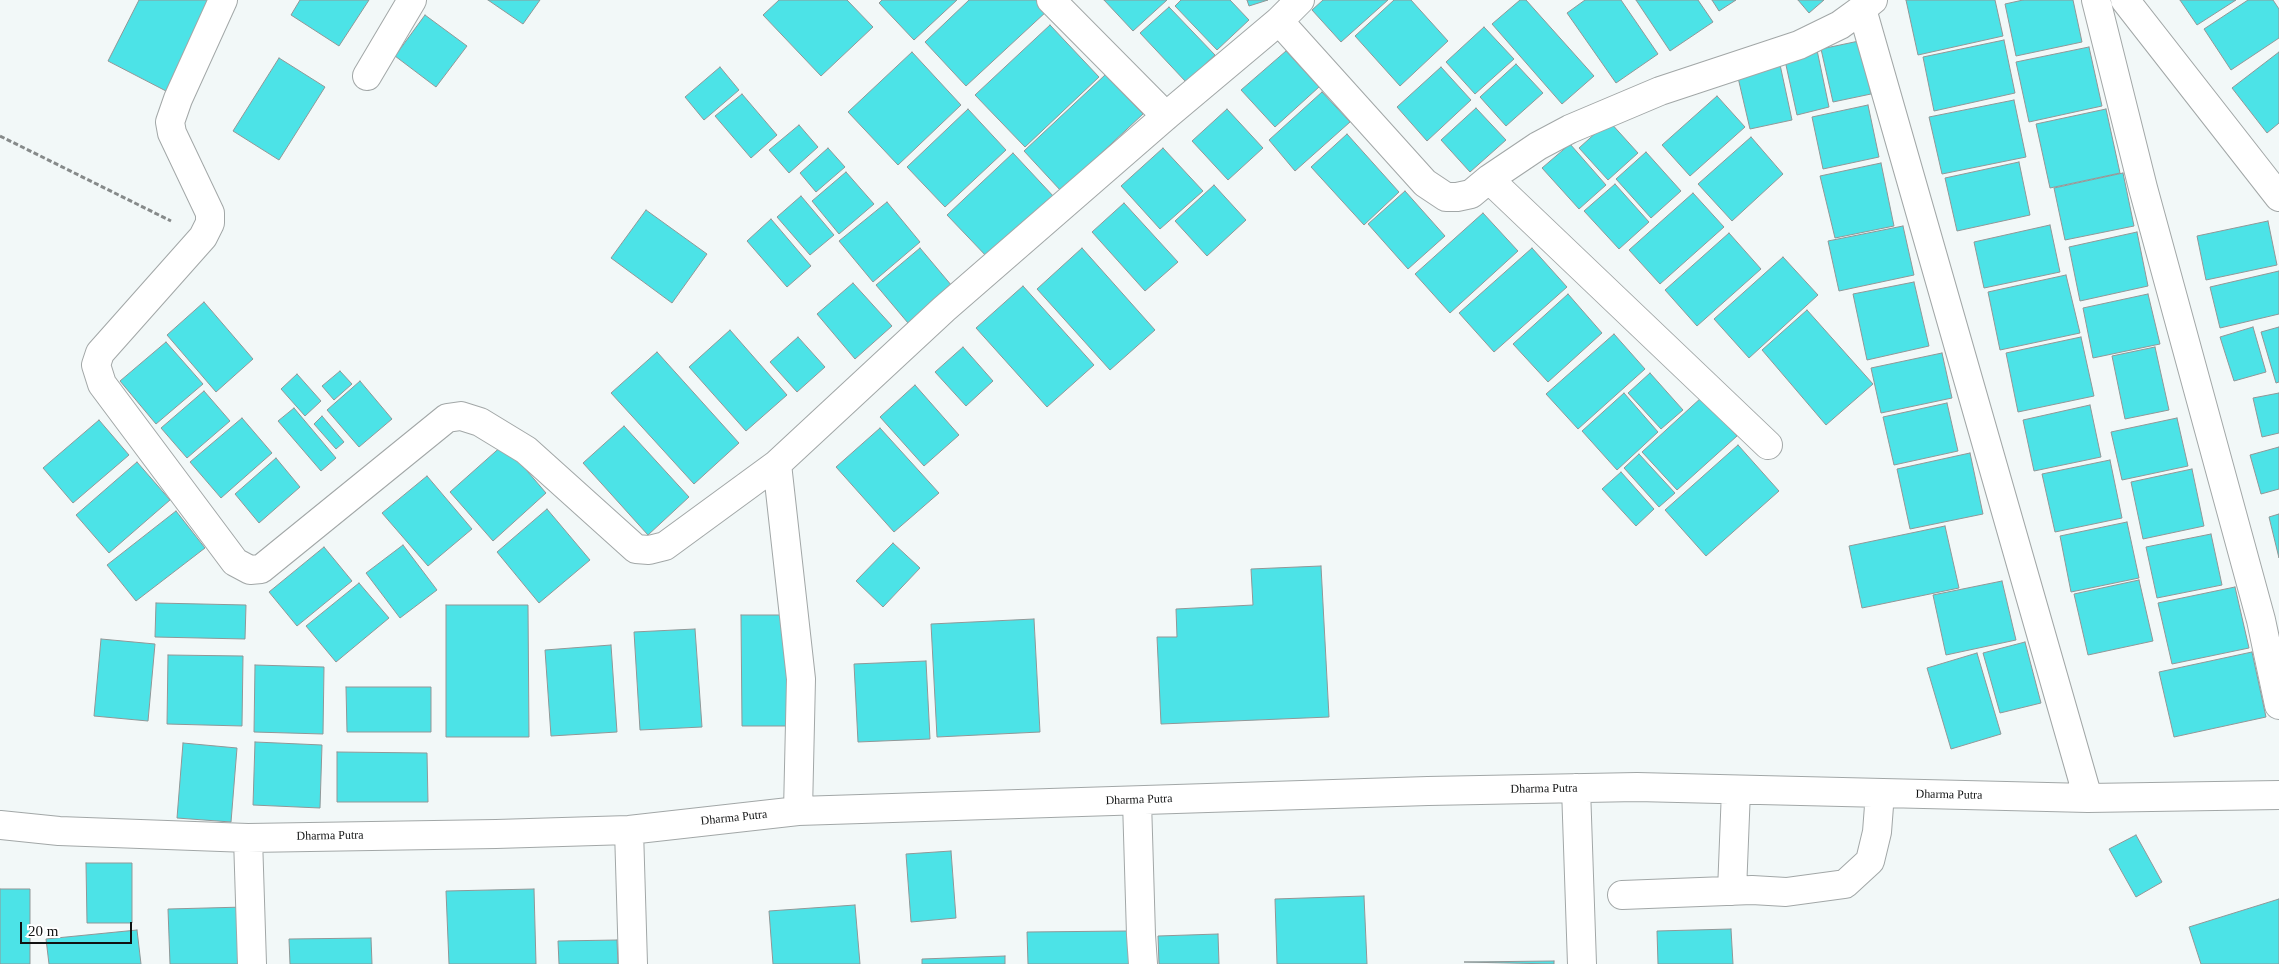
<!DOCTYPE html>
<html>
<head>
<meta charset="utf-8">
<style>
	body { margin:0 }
	#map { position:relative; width:2279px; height:964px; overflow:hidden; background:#f2f8f8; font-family:Georgia,serif }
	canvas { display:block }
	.scale { position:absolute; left:20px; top:922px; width:112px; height:22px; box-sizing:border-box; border:2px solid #111212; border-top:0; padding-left:6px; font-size:15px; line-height:18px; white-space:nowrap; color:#111212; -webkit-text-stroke:4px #fff; paint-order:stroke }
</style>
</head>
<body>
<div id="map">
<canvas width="2279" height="964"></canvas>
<div class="scale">20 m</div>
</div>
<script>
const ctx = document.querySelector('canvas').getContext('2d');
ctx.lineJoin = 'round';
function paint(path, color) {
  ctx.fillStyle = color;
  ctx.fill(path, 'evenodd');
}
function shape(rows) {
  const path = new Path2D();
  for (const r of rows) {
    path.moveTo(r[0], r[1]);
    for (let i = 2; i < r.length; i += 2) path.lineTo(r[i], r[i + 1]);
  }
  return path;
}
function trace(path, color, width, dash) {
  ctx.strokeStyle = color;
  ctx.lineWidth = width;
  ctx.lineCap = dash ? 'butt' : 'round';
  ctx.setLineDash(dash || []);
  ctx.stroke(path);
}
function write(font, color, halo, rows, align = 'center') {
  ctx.font = font + ' Georgia,serif';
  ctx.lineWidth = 4;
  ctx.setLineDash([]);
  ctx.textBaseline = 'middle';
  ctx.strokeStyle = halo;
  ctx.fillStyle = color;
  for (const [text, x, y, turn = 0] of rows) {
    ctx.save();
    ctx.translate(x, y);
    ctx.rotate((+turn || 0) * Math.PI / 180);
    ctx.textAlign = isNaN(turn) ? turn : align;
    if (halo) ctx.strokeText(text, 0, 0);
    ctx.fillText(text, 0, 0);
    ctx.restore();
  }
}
const building = shape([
	[139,0,213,0,166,91,108,61,139,0],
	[300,0,369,0,339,46,291,15,300,0],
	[488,0,540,0,523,24,488,0],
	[779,0,847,0,873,27,821,76,763,15,779,0],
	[882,0,957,0,914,40,879,3,882,0],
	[969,0,1037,0,1047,11,966,86,925,42,969,0],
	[1104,0,1167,0,1133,31,1104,0],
	[1181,0,1230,0,1249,20,1217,50,1175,6,1181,0],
	[1247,0,1268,0,1249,6,1247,0],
	[1323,0,1388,0,1341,42,1312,10,1323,0],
	[1394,0,1411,0,1448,41,1400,86,1355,36,1394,0],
	[1520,0,1526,0,1594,76,1562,104,1492,24,1520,0],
	[1585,0,1621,0,1658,54,1616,83,1567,13,1585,0],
	[1636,0,1698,0,1713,22,1670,51,1636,0],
	[1712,0,1736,0,1719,11,1712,0],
	[1798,0,1824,0,1809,13,1798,0],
	[1906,0,1995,0,2003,36,1918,55,1906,0],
	[2023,0,2073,0,2082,42,2016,56,2005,4,2023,0],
	[2180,0,2236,0,2197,25,2180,0],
	[2248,0,2273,0,2279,9,2279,38,2231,70,2204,29,2248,0],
	[1169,7,1215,55,1186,82,1140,33,1169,7],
	[425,15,467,46,436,87,395,56,425,15],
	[1050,25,1099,77,1025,147,975,95,1050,25],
	[1484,27,1514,59,1475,94,1446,62,1484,27],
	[2004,40,2015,93,1934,111,1923,57,2004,40],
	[1859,41,1871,94,1833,102,1821,49,1859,41],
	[2089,47,2102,106,2029,122,2016,62,2089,47],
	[1817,50,1829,107,1797,115,1784,56,1817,50],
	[1286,51,1319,87,1275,127,1241,90,1286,51],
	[912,52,961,105,898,165,848,112,912,52],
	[2279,52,2279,123,2267,133,2232,88,2279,52],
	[279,58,325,87,279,160,233,131,279,58],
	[1779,60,1792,120,1750,129,1736,69,1779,60],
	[1516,64,1543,93,1506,126,1480,97,1516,64],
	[720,67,739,90,704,120,685,97,720,67],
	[1441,67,1471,100,1427,141,1397,107,1441,67],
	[1105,75,1143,114,1061,191,1024,151,1105,75],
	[1322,92,1350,122,1295,171,1269,140,1322,92],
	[742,94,777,135,751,158,715,116,742,94],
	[1717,96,1745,127,1690,176,1662,145,1717,96],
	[2014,100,2026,157,1942,174,1929,117,2014,100],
	[1868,105,1879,157,1823,169,1812,117,1868,105],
	[1476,108,1506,140,1470,172,1441,140,1476,108],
	[968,109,1006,150,945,207,907,167,968,109],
	[1227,109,1263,148,1228,180,1192,141,1227,109],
	[2106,109,2120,173,2050,188,2036,124,2106,109],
	[1609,121,1638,153,1608,180,1579,148,1609,121],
	[799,125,818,147,789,173,769,150,799,125],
	[1347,134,1399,192,1364,225,1311,167,1347,134],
	[1751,137,1783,174,1732,221,1698,184,1751,137],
	[1570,144,1606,185,1579,209,1542,168,1570,144],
	[828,148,845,167,816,192,800,173,828,148],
	[1163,148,1203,191,1160,229,1121,186,1163,148],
	[1646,152,1681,191,1651,218,1616,179,1646,152],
	[1013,153,1055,198,989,259,947,215,1013,153],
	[2019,162,2030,215,1957,231,1945,178,2019,162],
	[1881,163,1894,226,1835,238,1820,176,1881,163],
	[846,172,874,204,839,234,812,201,846,172],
	[2123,173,2134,226,2065,240,2054,188,2123,173],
	[1615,184,1649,222,1619,249,1584,211,1615,184],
	[1214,185,1246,220,1207,256,1175,221,1214,185],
	[1405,191,1445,236,1408,269,1368,224,1405,191],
	[1693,193,1724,227,1660,284,1629,250,1693,193],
	[801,196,834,235,810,255,777,217,801,196],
	[887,202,920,242,873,282,839,241,887,202],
	[1124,203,1178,262,1145,291,1092,232,1124,203],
	[646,210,707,254,672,303,611,258,646,210],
	[1483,213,1518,251,1450,313,1415,274,1483,213],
	[771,219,811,266,787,287,747,241,771,219],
	[2268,221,2277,265,2206,280,2197,236,2268,221],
	[2050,225,2060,272,1984,288,1974,242,2050,225],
	[1903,226,1914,275,1839,291,1828,241,1903,226],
	[2137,232,2148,286,2080,301,2069,247,2137,232],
	[1729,233,1761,269,1697,326,1665,290,1729,233],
	[920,248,952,286,908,323,876,285,920,248],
	[1082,248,1155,330,1110,370,1037,289,1082,248],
	[1532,248,1567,287,1494,352,1459,313,1532,248],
	[1783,257,1818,295,1749,358,1714,319,1783,257],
	[2279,271,2279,314,2220,328,2210,287,2279,271],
	[2066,275,2080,333,2000,350,1988,292,2066,275],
	[1914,282,1929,346,1867,360,1853,294,1914,282],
	[853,283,892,326,855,359,817,314,853,283],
	[1023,286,1094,365,1047,407,976,328,1023,286],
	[1568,294,1602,333,1548,382,1513,344,1568,294],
	[2148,294,2160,344,2093,358,2083,308,2148,294],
	[204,302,253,359,216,392,167,335,204,302],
	[1807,310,1873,384,1826,425,1762,350,1807,310],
	[2253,327,2266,372,2234,381,2220,337,2253,327],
	[2279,327,2279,382,2276,383,2261,332,2279,327],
	[730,330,787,395,746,431,689,367,730,330],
	[1614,334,1645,369,1578,429,1546,394,1614,334],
	[798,337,825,367,797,392,770,362,798,337],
	[2081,337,2094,396,2018,412,2006,353,2081,337],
	[166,342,203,384,156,424,120,381,166,342],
	[963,347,993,381,966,406,935,372,963,347],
	[2155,347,2169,410,2125,419,2112,356,2155,347],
	[657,352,739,443,694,484,611,393,657,352],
	[1942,353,1952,398,1881,413,1871,368,1942,353],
	[340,371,352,384,334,400,322,386,340,371],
	[1650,373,1683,410,1661,429,1628,393,1650,373],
	[297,374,321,401,305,416,281,389,297,374],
	[360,381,392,419,359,447,327,410,360,381],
	[915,385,959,435,924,466,880,417,915,385],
	[204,391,230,421,187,458,161,428,204,391],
	[1624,393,1658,432,1617,470,1582,431,1624,393],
	[2279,393,2279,433,2262,437,2253,398,2279,393],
	[1702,397,1737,436,1677,490,1642,452,1702,397],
	[1947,403,1958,451,1894,465,1883,417,1947,403],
	[2090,405,2101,457,2034,471,2023,420,2090,405],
	[294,408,336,458,321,471,278,421,294,408],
	[322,416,344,442,336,449,314,424,322,416],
	[242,418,272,453,221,498,190,462,242,418],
	[2177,418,2188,466,2122,480,2111,432,2177,418],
	[99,420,129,455,73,503,43,468,99,420],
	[624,426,689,497,648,535,583,463,624,426],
	[880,428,939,493,894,532,836,467,880,428],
	[504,444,546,493,493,541,450,492,504,444],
	[1738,445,1779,491,1706,556,1665,510,1738,445],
	[2279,447,2279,489,2261,494,2250,455,2279,447],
	[1970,453,1983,514,1910,529,1897,469,1970,453],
	[1639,454,1675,493,1659,507,1624,468,1639,454],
	[276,458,300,487,259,523,235,494,276,458],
	[2110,460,2122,518,2055,532,2042,474,2110,460],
	[137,462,170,500,109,553,76,515,137,462],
	[2192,469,2204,526,2143,539,2131,482,2192,469],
	[1621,472,1654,509,1636,526,1602,489,1621,472],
	[427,476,472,529,428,566,382,513,427,476],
	[547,509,590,560,539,603,497,552,547,509],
	[176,511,205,548,136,601,107,565,176,511],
	[2279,514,2279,558,2269,517,2279,514],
	[2127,522,2139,578,2071,592,2060,536,2127,522],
	[1945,526,1959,588,1862,608,1849,546,1945,526],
	[2211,534,2222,585,2157,598,2146,547,2211,534],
	[893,543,920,568,883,607,856,581,893,543],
	[403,545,437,590,400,618,366,573,403,545],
	[324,547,352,581,297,626,269,592,324,547],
	[1321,566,1329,717,1161,724,1157,637,1177,637,1176,609,1253,605,1251,569,1321,566],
	[2139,580,2153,641,2088,655,2074,594,2139,580],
	[2002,581,2016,640,1946,655,1933,595,2002,581],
	[359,583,389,618,336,662,306,626,359,583],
	[2235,587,2249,648,2172,664,2158,603,2235,587],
	[156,603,246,605,245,639,155,637,156,603],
	[446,605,528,605,529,737,446,737,446,605],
	[741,615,787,615,788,726,742,726,741,615],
	[1034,619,1040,732,937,737,931,624,1034,619],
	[695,629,702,727,640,730,634,632,695,629],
	[101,639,155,644,148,721,94,716,101,639],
	[2025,642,2041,703,2000,713,1983,653,2025,642],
	[611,645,617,732,551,736,545,650,611,645],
	[2252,652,2266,717,2174,737,2159,672,2252,652],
	[1977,653,2001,734,1951,749,1927,668,1977,653],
	[168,655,243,656,242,726,167,724,168,655],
	[926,661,930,739,858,742,854,664,926,661],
	[255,665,324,667,323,734,254,732,255,665],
	[346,687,431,687,431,732,347,732,346,687],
	[255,742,322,745,320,808,253,805,255,742],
	[183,743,237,748,231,822,177,818,183,743],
	[337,752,427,753,428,802,337,802,337,752],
	[2136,835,2162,882,2136,897,2109,849,2136,835],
	[951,851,956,918,911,922,906,854,951,851],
	[86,863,132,863,132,923,87,923,86,863],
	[0,889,30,889,30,964,0,964,0,889],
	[534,889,536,964,449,964,446,891,534,889],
	[1364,896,1367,964,1277,964,1275,899,1364,896],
	[2279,899,2279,964,2201,964,2189,927,2279,899],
	[855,905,860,964,773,964,769,911,855,905],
	[245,907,247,964,170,964,168,909,245,907],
	[1731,929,1733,964,1658,964,1657,931,1731,929],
	[137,930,141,964,49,964,46,939,137,930],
	[1128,931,1129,964,1028,964,1027,932,1128,931],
	[1218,934,1219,964,1159,964,1158,936,1218,934],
	[371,938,372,964,290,964,289,939,371,938],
	[617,940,618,964,559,964,558,941,617,940],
	[1005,956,1005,964,922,964,922,959,1005,956],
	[1554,961,1554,964,1464,962,1554,961]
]);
const path = shape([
	[0,136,171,221]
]);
const minor = shape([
	[223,0,178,99,170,122,172,133,210,213,210,223,203,237,100,353,96,365,102,384,235,562,250,570,261,569,447,418,461,416,480,422,526,450,636,549,649,550,665,546,777,464],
	[1051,0,1166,116],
	[1873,0,1862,9,2088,798],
	[2096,0,2143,188,2261,620,2279,705],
	[2125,0,2279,197],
	[1279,21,1425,183,1446,197,1457,197,1471,194,1489,179,1538,146,1570,129,1660,91,1799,45,1840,25,1862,9],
	[367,76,412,0],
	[1489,179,1768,445],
	[1576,788,1582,964],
	[1137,801,1141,935,1143,964],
	[798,811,801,679,777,464,944,309,1166,116,1279,21,1300,0],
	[0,825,59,831,248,838,496,834,629,830,798,811,1428,791,1637,787,2088,798,2279,795],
	[629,830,633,964],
	[248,838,252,964],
	[1732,891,1736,790],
	[1622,895,1752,890,1786,892,1845,884,1870,861,1877,832,1880,793]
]);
const streetNames = [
	["Dharma Putra",1544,789,-1],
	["Dharma Putra",1949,795,1],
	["Dharma Putra",1139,800,-2],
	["Dharma Putra",734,818,-6],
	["Dharma Putra",330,836,-1]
];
paint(building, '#4ce3e7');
trace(building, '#919797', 1);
trace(minor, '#a2a7a7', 30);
trace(path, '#868a8a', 3, [5, 2.5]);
trace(minor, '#fff', 28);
write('12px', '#111212', '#fff', streetNames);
</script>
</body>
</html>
